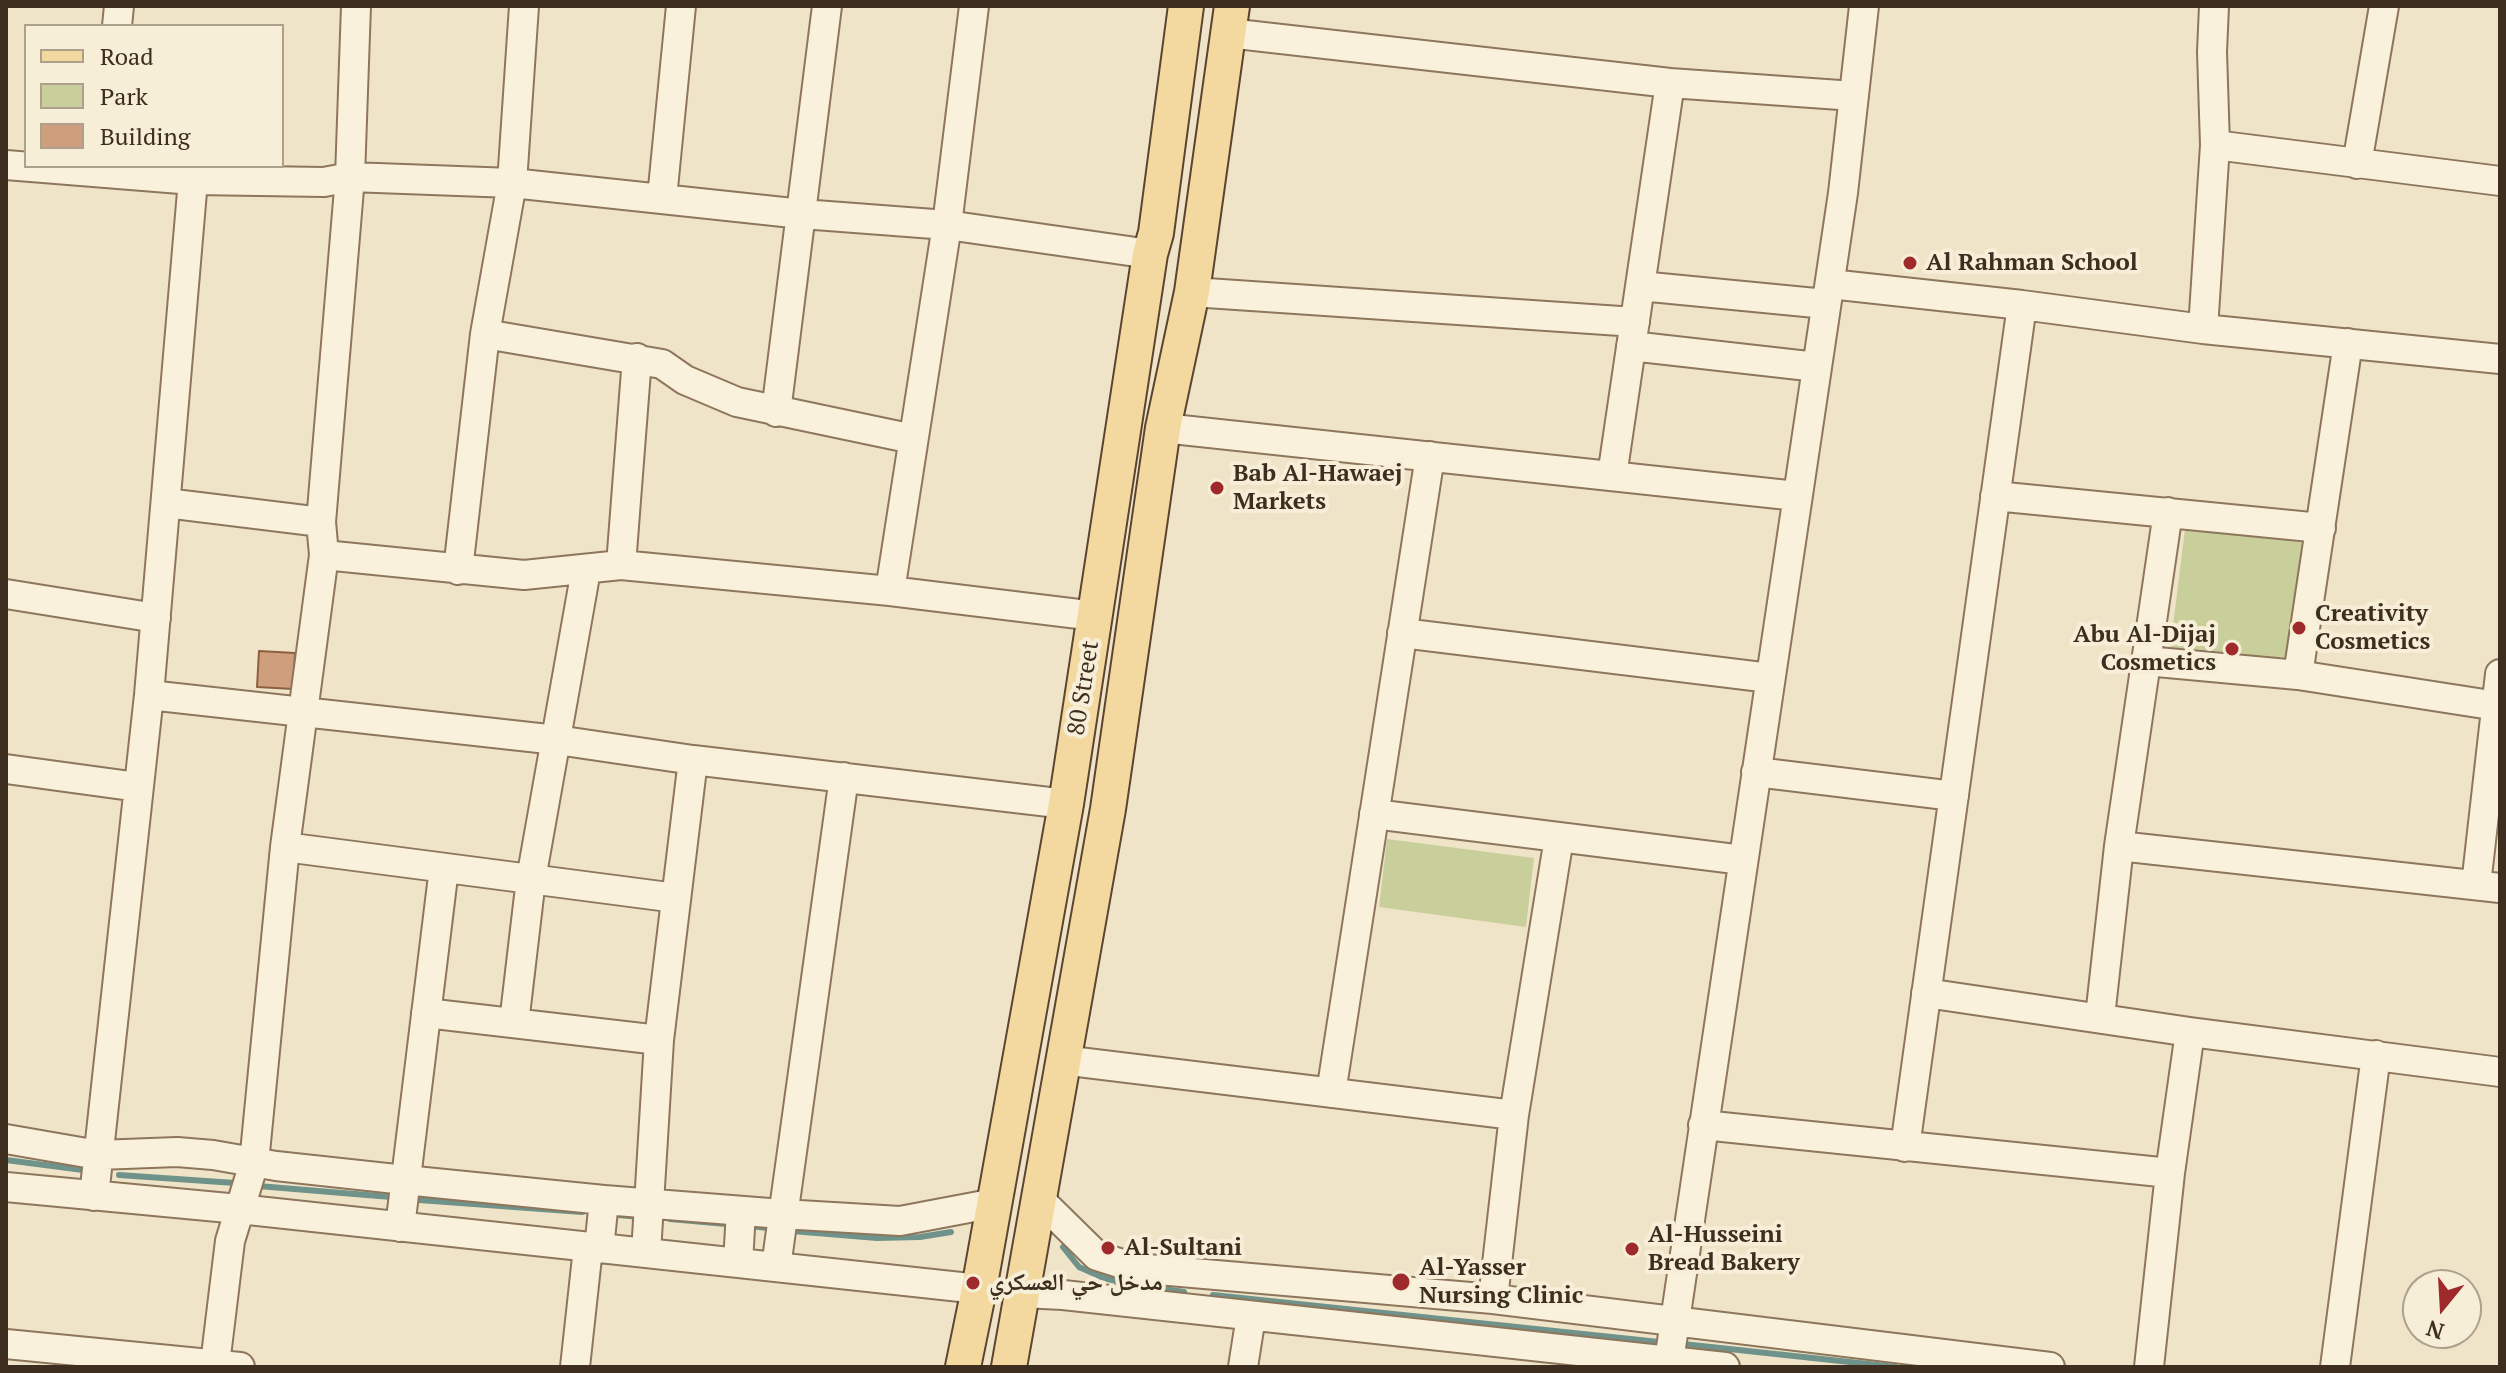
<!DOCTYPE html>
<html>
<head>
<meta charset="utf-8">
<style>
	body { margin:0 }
	#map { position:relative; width:2506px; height:1373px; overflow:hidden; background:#f0e4c8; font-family:"PT Serif",serif }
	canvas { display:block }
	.frame { position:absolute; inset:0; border:8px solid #3d2e20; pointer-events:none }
	.legend { position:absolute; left:24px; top:24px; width:260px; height:144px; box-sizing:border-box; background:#f7eed8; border:2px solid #ada18e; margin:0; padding:10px 14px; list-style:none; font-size:24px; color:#3d2e20 }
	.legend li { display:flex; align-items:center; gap:16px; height:40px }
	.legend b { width:40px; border:2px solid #ada18e }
	.north { position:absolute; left:2402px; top:1269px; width:80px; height:80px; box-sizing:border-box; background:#f7eed8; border:2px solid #ada18e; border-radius:50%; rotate:198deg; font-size:22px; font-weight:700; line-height:32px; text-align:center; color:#3d2e20 }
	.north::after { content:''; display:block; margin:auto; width:28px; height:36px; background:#9e2a2b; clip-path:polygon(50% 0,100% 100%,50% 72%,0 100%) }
</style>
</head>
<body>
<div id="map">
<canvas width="2506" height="1373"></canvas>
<div class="frame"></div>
<ul class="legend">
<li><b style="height:10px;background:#f3d9a0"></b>Road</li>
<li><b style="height:22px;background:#c9cf9b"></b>Park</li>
<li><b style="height:22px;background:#cf9f7d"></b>Building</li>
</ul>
<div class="north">N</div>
</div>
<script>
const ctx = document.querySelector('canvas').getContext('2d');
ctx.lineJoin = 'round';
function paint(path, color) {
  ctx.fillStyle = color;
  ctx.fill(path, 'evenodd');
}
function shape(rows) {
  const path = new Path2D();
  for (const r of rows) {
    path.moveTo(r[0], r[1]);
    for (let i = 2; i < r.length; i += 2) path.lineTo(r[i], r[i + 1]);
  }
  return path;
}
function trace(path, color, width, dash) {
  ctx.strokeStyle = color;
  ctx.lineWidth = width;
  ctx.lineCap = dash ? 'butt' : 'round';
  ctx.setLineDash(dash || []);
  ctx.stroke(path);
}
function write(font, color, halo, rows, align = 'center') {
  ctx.font = font + ' "PT Serif","Noto Naskh Arabic",serif';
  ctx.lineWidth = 8;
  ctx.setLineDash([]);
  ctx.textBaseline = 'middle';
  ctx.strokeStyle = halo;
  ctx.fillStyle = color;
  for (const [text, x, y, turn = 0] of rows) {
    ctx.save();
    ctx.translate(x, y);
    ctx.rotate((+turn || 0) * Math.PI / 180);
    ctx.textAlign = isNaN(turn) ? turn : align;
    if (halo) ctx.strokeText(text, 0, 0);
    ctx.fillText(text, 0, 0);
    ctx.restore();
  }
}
const green = shape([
	[2185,529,2309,543,2287,658,2170,650],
	[1387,839,1534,858,1526,927,1379,907]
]);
const stream = shape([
	[6,1160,83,1170],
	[119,1175,235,1183],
	[258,1186,391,1197],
	[419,1200,582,1212],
	[618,1215,640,1217],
	[670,1219,726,1224],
	[751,1226,767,1228],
	[792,1231,877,1238,920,1237,951,1232],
	[1063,1247,1079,1267,1104,1278,1124,1283,1184,1292],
	[1213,1295,1659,1342],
	[1683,1344,1896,1367]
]);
const building = shape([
	[259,651,295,653,293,689,257,687,259,651]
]);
const minor = shape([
	[117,26,119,6],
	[1228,33,1670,83,1854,96],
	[2215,145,2500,181],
	[2357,164,2384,6],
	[6,165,193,180,324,182,350,177,512,183,802,214,947,225,1150,254],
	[662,198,681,6],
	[1830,284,2022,305,2203,329,2500,359],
	[1640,286,1826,304],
	[1192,292,1635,322],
	[2203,329,2215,145,2212,52,2214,6],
	[485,334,662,364,685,380,737,402,913,439],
	[1631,346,1817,367],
	[776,412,827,6],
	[1163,428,1797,496],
	[1612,476,1670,83],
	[1995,496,2321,528],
	[166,503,321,522],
	[324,555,524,575,621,565,890,591,1095,616],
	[621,565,637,358],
	[458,570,485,334,512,183,524,6],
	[890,591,947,225,974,6],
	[6,594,156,618],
	[1402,633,1770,678],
	[2146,661,2298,675,2497,706],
	[2298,675,2348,343],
	[149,695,557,740,693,760,1066,804],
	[6,769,138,787],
	[1756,772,1954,796],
	[1374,814,1743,860],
	[2119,846,2500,888],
	[285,847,676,898],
	[2476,885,2500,674],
	[1926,993,2190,1032,2500,1072],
	[426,1013,659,1040],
	[2100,1017,2119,846,2168,512],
	[514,1023,531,879,586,570],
	[1062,1060,1514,1115],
	[1331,1093,1430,456],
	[1703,1125,2170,1173],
	[6,1139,98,1155,177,1152,213,1155,276,1166,405,1180,604,1200,782,1214,900,1221,995,1203],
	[1905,1147,2022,305],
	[6,1187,239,1209,979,1289],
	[94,1196,149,695,193,180],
	[1038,1198,1097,1256,1135,1268,1493,1299,2050,1367],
	[400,1227,444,868],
	[599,1249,604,1200],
	[646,1253,659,1040,693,760],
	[738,1263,741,1211],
	[776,1267,844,777],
	[1022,1293,1063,1295,1725,1367],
	[1493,1299,1514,1115,1559,838],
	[6,1344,240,1367],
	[1669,1361,1843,193,1864,6],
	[215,1364,230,1241,254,1163,285,847,324,555,321,522,350,177,356,6],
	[575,1367,588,1248],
	[1243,1367,1251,1316],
	[2149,1367,2170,1173,2190,1032],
	[2335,1367,2376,1055]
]);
const major = shape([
	[963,1367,979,1289,1066,804,1150,254,1156,233,1186,6],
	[1009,1367,1108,809,1163,428,1192,292,1232,6]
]);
const markers = [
	[1910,263,8,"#9e2a2b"],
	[1217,488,8,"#9e2a2b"],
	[2299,628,8,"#9e2a2b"],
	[2232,649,8,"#9e2a2b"],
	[1108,1248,8,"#9e2a2b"],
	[1632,1249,8,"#9e2a2b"],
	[1401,1282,10,"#9e2a2b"],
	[973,1283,8,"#9e2a2b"]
];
const poiNames = [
	["Al Rahman School",1926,263],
	["Bab Al-Hawaej",1233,474],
	["Markets",1233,502],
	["Creativity",2315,614],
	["Cosmetics",2315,642],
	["Abu Al-Dijaj",2216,635,"right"],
	["Cosmetics",2216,663,"right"],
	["Al-Husseini",1648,1235],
	["Bread Bakery",1648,1263],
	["Al-Sultani",1124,1248],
	["Al-Yasser",1419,1268],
	["Nursing Clinic",1419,1296],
	["مدخل حي العسكري",989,1283]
];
const streetNames = [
	["80 Street",1084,688,-81]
];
paint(green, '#c9cf9b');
trace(stream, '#6f938a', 6);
paint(building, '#cf9f7d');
trace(building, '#8d5f41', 2);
trace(minor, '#8d765c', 32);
trace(major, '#5b4430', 38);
trace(minor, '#faf1dc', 28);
trace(major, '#f3d9a0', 34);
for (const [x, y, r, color] of markers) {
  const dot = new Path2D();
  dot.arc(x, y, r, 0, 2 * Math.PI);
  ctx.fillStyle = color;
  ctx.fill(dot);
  trace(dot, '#f7eed8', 3);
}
write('bold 24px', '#3d2e20', '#f7eed8', poiNames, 'left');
write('24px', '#3d2e20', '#f7eed8', streetNames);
</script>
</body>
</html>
